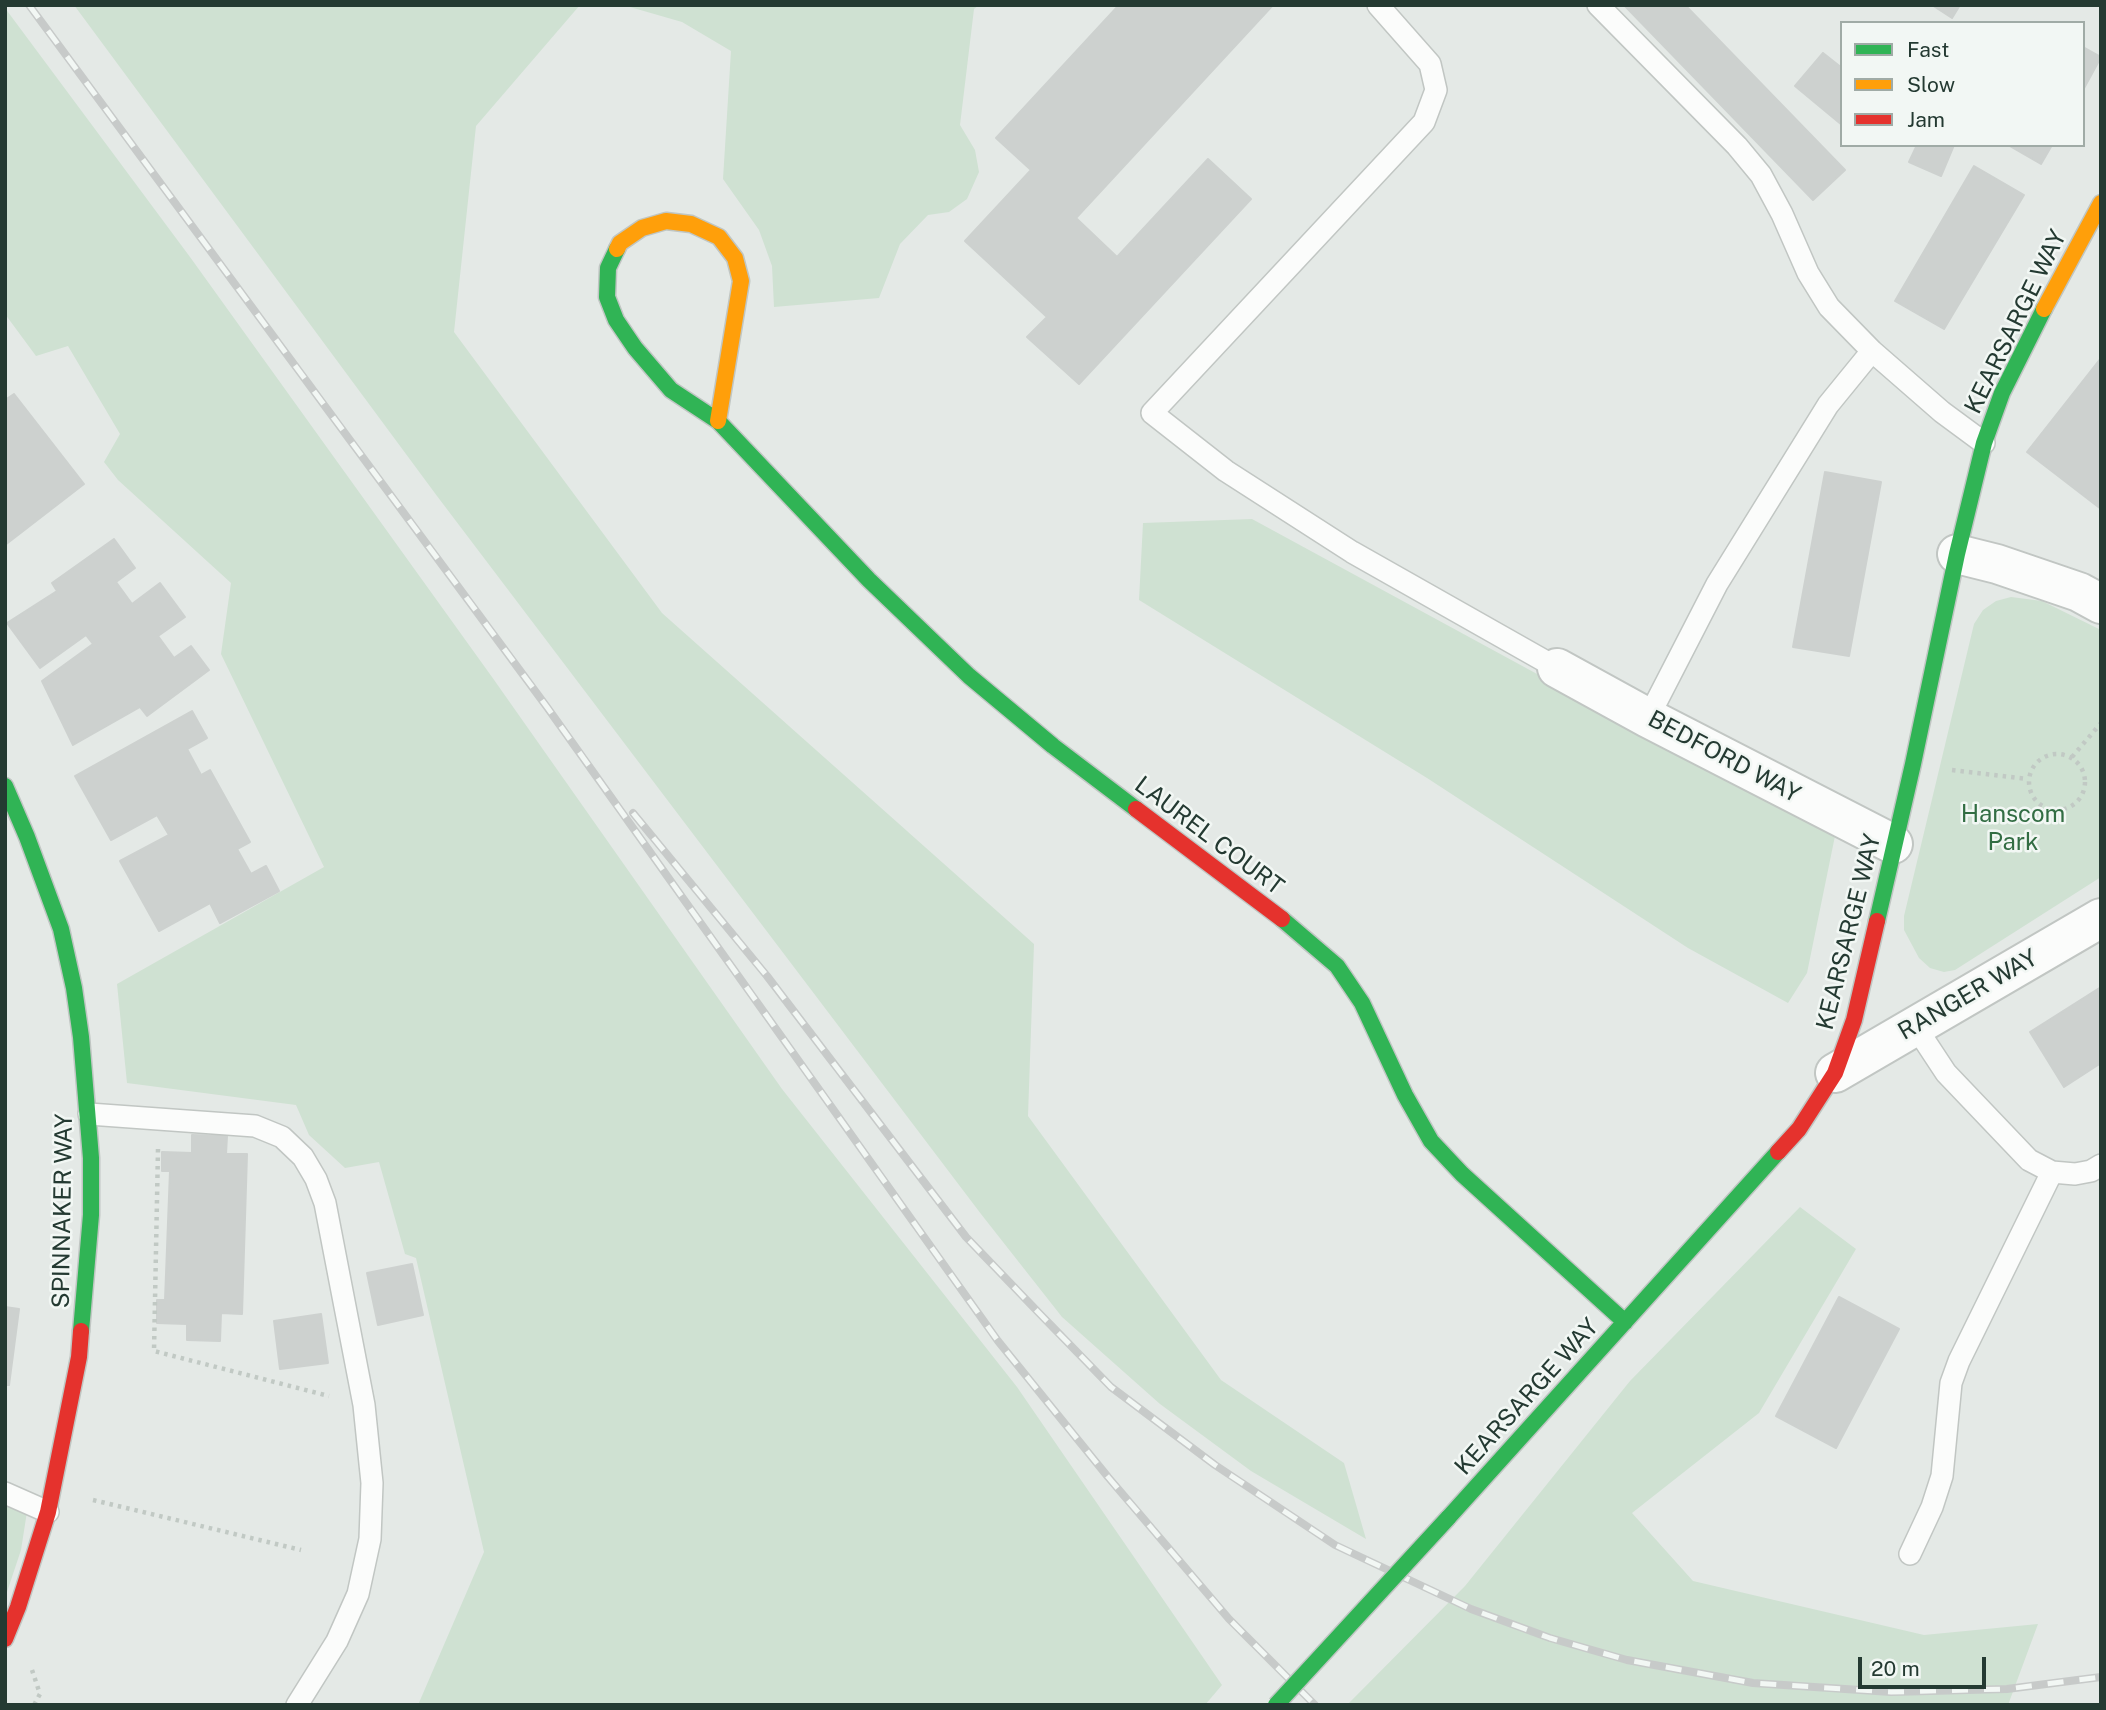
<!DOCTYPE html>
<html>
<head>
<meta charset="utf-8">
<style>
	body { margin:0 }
	#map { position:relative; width:2106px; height:1710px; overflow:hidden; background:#e4e9e6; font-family:"Public Sans",sans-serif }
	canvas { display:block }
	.frame { position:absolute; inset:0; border:7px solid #243a32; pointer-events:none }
	.legend { position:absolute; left:1840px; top:21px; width:245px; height:126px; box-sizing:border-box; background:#f2f7f4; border:2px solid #a0aba6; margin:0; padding:9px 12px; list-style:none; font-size:21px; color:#243a32 }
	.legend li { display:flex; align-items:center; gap:14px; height:35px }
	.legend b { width:35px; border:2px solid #a0aba6 }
	.scale { position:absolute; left:1858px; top:1657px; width:128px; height:32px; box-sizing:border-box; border:4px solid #243a32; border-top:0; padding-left:9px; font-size:21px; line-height:24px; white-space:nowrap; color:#243a32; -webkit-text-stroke:5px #f2f7f4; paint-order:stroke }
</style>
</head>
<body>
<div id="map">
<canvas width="2106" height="1710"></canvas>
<div class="frame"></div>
<ul class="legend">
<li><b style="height:9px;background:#30b455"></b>Fast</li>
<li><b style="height:9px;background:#ff9f0a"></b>Slow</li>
<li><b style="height:9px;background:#e5322d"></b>Jam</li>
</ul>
<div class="scale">20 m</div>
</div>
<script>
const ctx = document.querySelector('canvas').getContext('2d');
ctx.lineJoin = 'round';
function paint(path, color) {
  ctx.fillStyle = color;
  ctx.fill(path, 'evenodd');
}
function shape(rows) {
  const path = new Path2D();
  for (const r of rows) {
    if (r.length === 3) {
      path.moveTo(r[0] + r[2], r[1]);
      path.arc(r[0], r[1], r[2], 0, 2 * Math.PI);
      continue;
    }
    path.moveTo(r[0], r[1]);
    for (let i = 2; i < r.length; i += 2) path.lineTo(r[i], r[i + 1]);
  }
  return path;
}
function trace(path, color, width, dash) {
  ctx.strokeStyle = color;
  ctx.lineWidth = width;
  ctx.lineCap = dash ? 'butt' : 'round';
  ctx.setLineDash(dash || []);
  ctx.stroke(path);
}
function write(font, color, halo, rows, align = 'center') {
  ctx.font = font + ' "Public Sans",sans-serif';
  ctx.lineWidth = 5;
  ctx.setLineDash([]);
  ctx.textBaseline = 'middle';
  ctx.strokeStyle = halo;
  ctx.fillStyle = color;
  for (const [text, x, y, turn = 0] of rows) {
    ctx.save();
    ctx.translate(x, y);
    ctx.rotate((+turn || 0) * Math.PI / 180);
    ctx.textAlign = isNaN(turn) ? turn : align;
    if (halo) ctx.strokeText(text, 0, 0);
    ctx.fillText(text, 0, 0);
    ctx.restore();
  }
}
const green = shape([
	[74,5,580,5,476,126,454,332,662,613,1034,944,1028,1116,1221,1380,1344,1463,1366,1539,1251,1471,1160,1404,1062,1317,981,1214,437,496],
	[623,5,979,5,974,9,960,125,975,150,979,172,967,199,949,212,928,215,900,244,879,298,774,307,772,266,759,230,723,179,731,51,682,22],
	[5,8,190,257,492,677,782,1089,1017,1387,1222,1685,1205,1705,418,1705,484,1552,416,1258,405,1254,379,1162,345,1168,309,1135,296,1105,127,1083,117,984,324,867,221,654,231,583,118,480,104,462,120,434,68,346,36,356,5,314],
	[1252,519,1835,836,1807,973,1788,1003,1688,948,1427,778,1139,600,1143,523],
	[2011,597,2042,601,2101,630,2101,877,1955,970,1944,972,1930,968,1919,958,1904,930,1904,916,1974,624,1983,610,1996,601],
	[1800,1207,1856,1249,1759,1413,1632,1513,1693,1581,1924,1635,2038,1624,2008,1705,1347,1705,1465,1586,1630,1381],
	[5,1484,29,1499,21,1550,5,1598]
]);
const building = shape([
	[1119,5,1273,5,1076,218,1117,257,1208,159,1251,199,1079,384,1027,337,1047,317,965,241,1031,170,996,138,1119,5],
	[1624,5,1685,5,1845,170,1813,200,1624,5],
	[1932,5,1960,5,1952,18,1932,5],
	[2083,47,2101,57,2083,90,2083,47],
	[1823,53,1842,68,1842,125,1795,86,1823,53],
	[1917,145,1954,145,1941,176,1909,162,1917,145],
	[2008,145,2052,145,2041,164,2008,145],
	[1974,166,2024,195,1944,329,1895,301,1974,166],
	[2101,358,2101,509,2027,452,2101,358],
	[14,394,84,484,5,545,5,400,14,394],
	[1825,472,1881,482,1849,656,1793,647,1825,472],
	[114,539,135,568,116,582,132,604,160,583,185,617,158,636,174,658,191,646,209,670,147,716,140,707,73,745,42,681,93,644,86,635,40,668,7,623,57,591,52,583,114,539],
	[192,711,207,738,187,749,201,775,210,770,250,842,237,849,251,874,266,866,279,891,220,923,210,903,159,931,120,861,169,835,157,815,111,840,75,776,192,711],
	[2101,987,2101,1063,2064,1087,2030,1032,2101,987],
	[192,1135,227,1136,226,1154,247,1154,242,1314,221,1313,220,1341,187,1340,187,1324,157,1323,157,1300,165,1300,170,1171,162,1171,162,1152,192,1153,192,1135],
	[412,1264,423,1315,378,1325,367,1273,412,1264],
	[1839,1297,1899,1329,1836,1448,1776,1416,1839,1297],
	[5,1307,19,1309,9,1385,5,1385,5,1307],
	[321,1314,328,1363,280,1369,274,1321,321,1314]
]);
const path = shape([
	[2057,782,28],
	[2072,757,2101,723],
	[1952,770,2028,779],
	[158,1149,154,1351,329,1396],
	[93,1500,301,1550],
	[32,1670,40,1694,34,1705]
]);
const lane = shape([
	[1378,5,1430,64,1436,90,1424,122,1152,413,1226,471,1352,552,1557,668],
	[1598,5,1737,146,1761,175,1782,214,1808,273,1829,307,1872,351,1828,405,1717,584,1648,718],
	[1872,351,1942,412,1984,443],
	[1915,1026,1946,1073,2029,1160,2052,1172,2075,1174,2091,1171,2101,1165],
	[89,1114,255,1126,282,1137,303,1157,316,1179,325,1203,364,1405,372,1483,370,1539,358,1594,337,1641,297,1705],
	[5,1493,48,1512],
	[1910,1554,1932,1507,1942,1476,1951,1383,1959,1361,2052,1172]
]);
const street = shape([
	[1957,554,1997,564,2079,592,2101,604],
	[1557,668,1648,718,1893,844],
	[1835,1073,2101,918]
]);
const fast = shape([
	[617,249,608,268,607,297,616,320,635,348,671,390,718,421,869,580,969,676,1053,746,1136,809],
	[5,786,27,837,61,929,74,988,81,1037,91,1158,91,1215,81,1331],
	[1282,919,1337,966,1362,1003,1405,1095,1431,1141,1462,1174,1625,1322],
	[1877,921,1913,764,1957,554,1984,443,2002,393,2044,309],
	[1448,1518,1778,1152]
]);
const slow = shape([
	[617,249,620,243,642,228,666,221,691,224,719,237,735,258,741,281,718,421],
	[2044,309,2101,203]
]);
const jam = shape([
	[1136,809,1282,919],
	[1778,1152,1799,1129,1835,1073,1854,1020,1877,921],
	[5,1639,18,1607,48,1512,79,1357,81,1331]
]);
const rail = shape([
	[29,5,547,707,998,1341,1108,1477,1229,1619,1315,1705],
	[633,813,767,976,966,1237,1039,1313,1111,1387,1215,1465,1335,1545,1471,1609,1550,1638,1627,1660,1753,1683,1891,1692,2007,1689,2101,1677]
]);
const fastBridge = shape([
	[1276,1705,1448,1518]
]);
const streetNames = [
	["KEARSARGE WAY",2016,322,-64],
	["BEDFORD WAY",1724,757,28],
	["LAUREL COURT",1209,836,37],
	["KEARSARGE WAY",1849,932,-76],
	["RANGER WAY",1968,995,-30],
	["SPINNAKER WAY",63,1211,-89],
	["KEARSARGE WAY",1527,1397,-48]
];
const parkNames = [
	["Hanscom",2013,815],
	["Park",2013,843]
];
paint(green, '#cfe1d2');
paint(building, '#cdd1cf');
trace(building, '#cdd1cf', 2);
trace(lane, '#c1c6c3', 24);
trace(street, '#c1c6c3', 42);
trace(fast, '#c0c6c3', 19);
trace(slow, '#c0c6c3', 19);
trace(jam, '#c0c6c3', 19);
trace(path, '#c1c9c4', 4.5, [3.5, 5]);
trace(lane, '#fbfcfb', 21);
trace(street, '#fbfcfb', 38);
trace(fast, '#30b455', 16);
trace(slow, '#ff9f0a', 16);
trace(jam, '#e5322d', 16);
trace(rail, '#c7cac9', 8);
trace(rail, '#f2f7f4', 5, [16]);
trace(fastBridge, '#c0c6c3', 19, []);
trace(fastBridge, '#30b455', 16);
write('24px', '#243a32', '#f2f7f4', streetNames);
write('24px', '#326d43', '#f2f7f4', parkNames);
</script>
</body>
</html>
